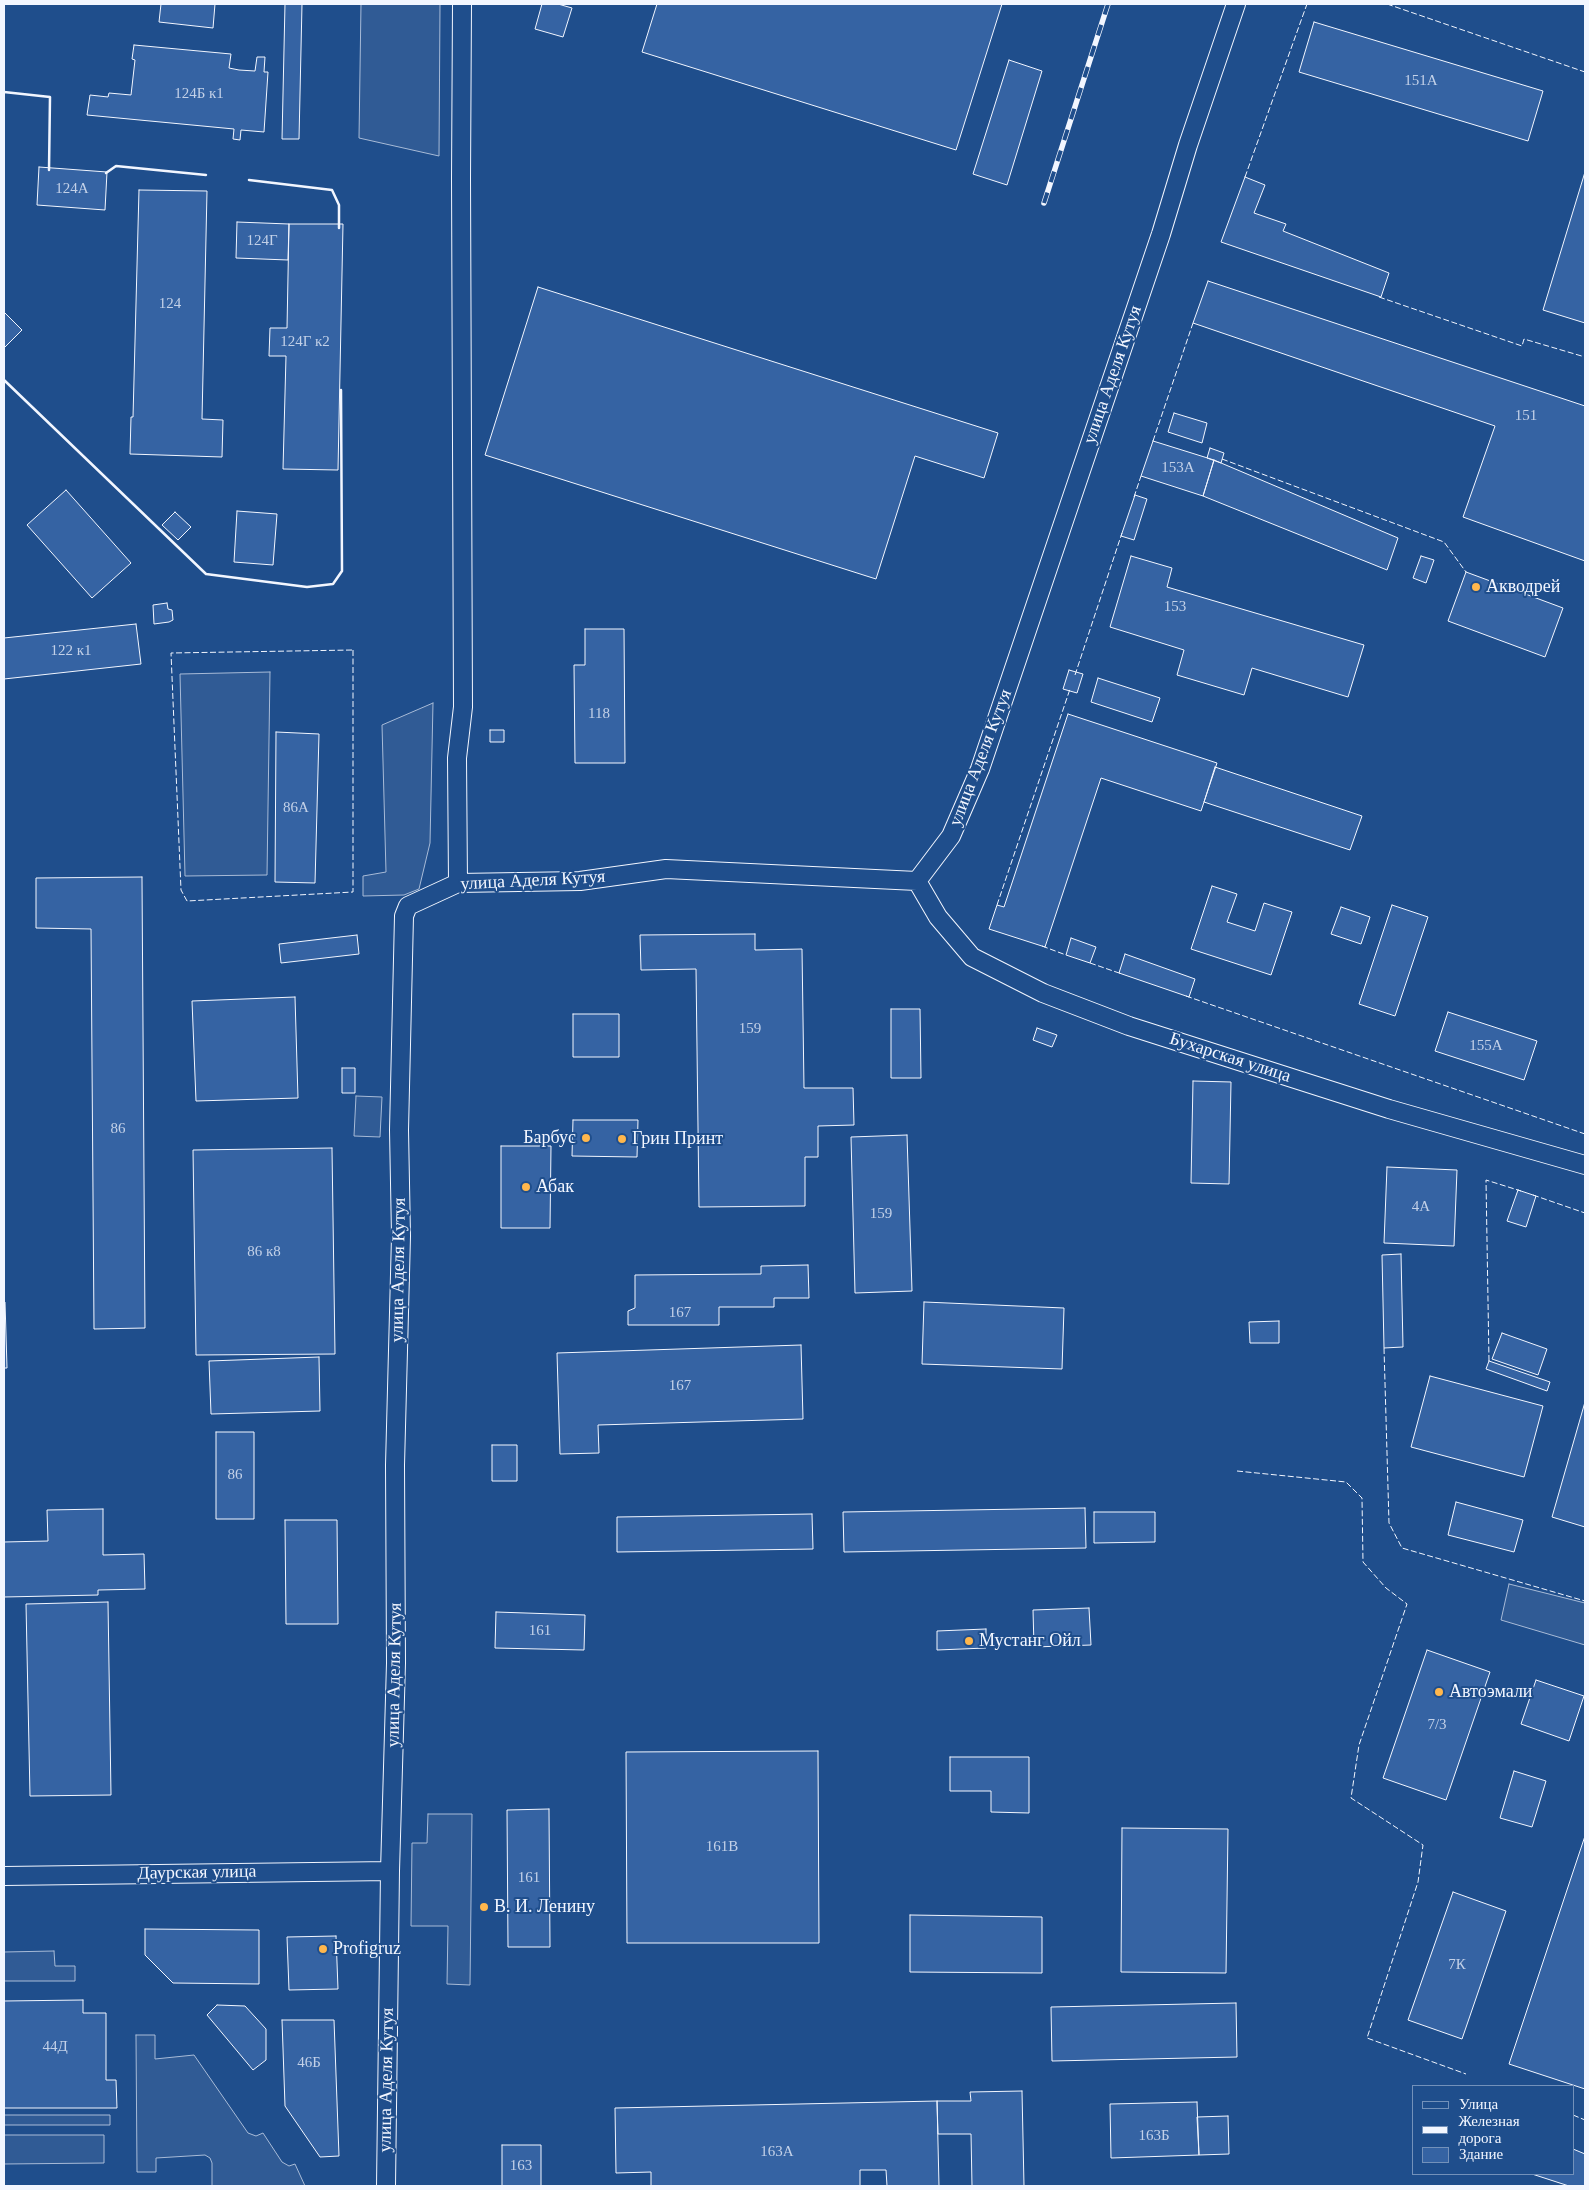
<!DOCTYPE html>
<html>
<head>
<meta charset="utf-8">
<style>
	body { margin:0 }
	#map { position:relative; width:1589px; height:2190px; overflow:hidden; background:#1f4e8c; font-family:Georgia,serif }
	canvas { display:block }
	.frame { position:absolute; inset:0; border:5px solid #f2f6ff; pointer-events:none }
	.legend { position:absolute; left:1412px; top:2085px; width:162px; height:90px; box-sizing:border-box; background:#1f4e8c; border:1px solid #7391ba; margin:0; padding:6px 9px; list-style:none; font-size:15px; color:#f2f6ff }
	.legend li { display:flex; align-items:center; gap:10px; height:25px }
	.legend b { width:25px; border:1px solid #7391ba }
</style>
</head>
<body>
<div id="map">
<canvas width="1589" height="2190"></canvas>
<div class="frame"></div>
<ul class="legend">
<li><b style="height:6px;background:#1f4e8c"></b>Улица</li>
<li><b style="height:6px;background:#f2f6ff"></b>Железная дорога</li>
<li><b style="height:14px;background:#3563a3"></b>Здание</li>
</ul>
</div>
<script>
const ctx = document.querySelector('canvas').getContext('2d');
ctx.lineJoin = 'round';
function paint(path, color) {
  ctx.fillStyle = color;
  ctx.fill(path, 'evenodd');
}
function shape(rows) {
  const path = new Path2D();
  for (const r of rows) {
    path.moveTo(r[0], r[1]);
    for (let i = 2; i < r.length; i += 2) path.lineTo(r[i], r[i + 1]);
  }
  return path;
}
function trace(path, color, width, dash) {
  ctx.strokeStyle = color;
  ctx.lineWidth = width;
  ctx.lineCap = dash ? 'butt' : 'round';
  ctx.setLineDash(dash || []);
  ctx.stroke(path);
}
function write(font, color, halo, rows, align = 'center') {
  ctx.font = font + ' Georgia,serif';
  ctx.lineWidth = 4;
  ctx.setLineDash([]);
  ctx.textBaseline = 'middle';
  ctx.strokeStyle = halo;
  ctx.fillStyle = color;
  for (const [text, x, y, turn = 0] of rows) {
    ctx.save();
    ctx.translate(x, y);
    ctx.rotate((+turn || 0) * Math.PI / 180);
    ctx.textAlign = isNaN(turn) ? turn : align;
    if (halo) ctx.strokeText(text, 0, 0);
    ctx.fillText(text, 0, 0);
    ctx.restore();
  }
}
const built = shape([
	[361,4,440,4,439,156,359,138,361,4],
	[270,672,267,875,185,876,180,674,270,672],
	[433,703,430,843,419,889,404,895,363,896,363,876,386,872,382,725,433,703],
	[356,1096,382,1097,380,1137,354,1136,356,1096],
	[1509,1584,1585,1603,1585,1645,1501,1620,1509,1584],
	[428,1814,472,1814,470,1985,447,1984,448,1926,411,1926,412,1843,427,1843,428,1814],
	[54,1951,55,1966,75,1966,75,1981,4,1981,4,1952,54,1951],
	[136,2035,155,2035,155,2059,194,2055,248,2133,256,2136,263,2133,282,2162,289,2166,295,2164,305,2186,212,2186,212,2163,210,2158,205,2155,156,2158,156,2172,137,2172,136,2035],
	[4,2115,110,2115,110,2125,4,2125,4,2115],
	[4,2135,104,2135,104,2163,4,2164,4,2135]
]);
const building = shape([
	[161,4,215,4,213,28,159,22,161,4],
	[285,4,302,4,299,139,282,139,285,4],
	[542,4,558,4,572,8,563,37,535,29,542,4],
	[657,4,1002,4,956,150,642,52,657,4],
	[1314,22,1543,91,1528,141,1299,72,1314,22],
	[134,45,231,54,229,68,239,70,255,71,257,57,265,57,264,72,268,72,264,132,241,130,240,140,233,139,234,129,87,115,90,95,108,97,109,93,131,95,135,60,132,59,134,45],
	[1009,60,1042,71,1007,185,973,174,1009,60],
	[39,167,107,172,105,210,37,205,39,167],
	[1585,172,1585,323,1543,310,1585,172],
	[1245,177,1265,185,1254,213,1286,224,1283,231,1389,273,1381,297,1221,242,1245,177],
	[139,190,207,191,202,419,223,420,222,457,130,454,131,417,133,417,139,190],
	[237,222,289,224,288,260,236,258,237,222],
	[289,224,343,224,338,470,283,469,286,356,269,356,270,328,287,328,289,224],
	[1208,281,1585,406,1585,561,1463,517,1495,426,1193,323,1208,281],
	[538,287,998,433,984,478,915,456,876,579,485,455,538,287],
	[4,312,22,330,4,348,4,312],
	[1174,413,1207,423,1202,443,1168,432,1174,413],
	[1153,441,1214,460,1203,496,1141,476,1153,441],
	[1210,448,1224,453,1221,463,1207,458,1210,448],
	[1214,460,1398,538,1387,570,1203,496,1214,460],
	[66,490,131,563,92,598,27,525,66,490],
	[1135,495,1147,499,1134,540,1121,536,1135,495],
	[237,511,277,514,273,565,234,562,237,511],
	[175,512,191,527,178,540,162,525,175,512],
	[1131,556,1172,568,1167,587,1364,645,1348,697,1252,668,1244,695,1177,675,1184,650,1110,627,1131,556],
	[1421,556,1434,560,1426,583,1413,578,1421,556],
	[1466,572,1563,608,1545,657,1448,621,1466,572],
	[167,603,168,609,172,610,173,620,169,622,154,624,153,605,167,603],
	[136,624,141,664,4,679,4,638,136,624],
	[585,629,624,629,625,763,575,763,574,665,585,665,585,629],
	[1069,670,1083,674,1077,693,1063,689,1069,670],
	[1098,678,1160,698,1152,722,1091,702,1098,678],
	[1068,714,1217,763,1201,811,1101,778,1045,947,989,929,997,905,1004,907,1068,714],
	[490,730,504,730,504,742,490,742,490,730],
	[276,732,319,734,315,883,275,882,276,732],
	[1215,767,1362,816,1350,850,1204,802,1215,767],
	[142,877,145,1328,94,1329,91,929,36,928,36,878,142,877],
	[1212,886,1237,894,1227,922,1255,931,1264,903,1292,912,1271,975,1191,949,1212,886],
	[1392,905,1428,917,1395,1016,1359,1004,1392,905],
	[1341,907,1370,917,1361,944,1331,934,1341,907],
	[755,934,755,950,802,949,804,1088,853,1088,854,1125,818,1126,818,1157,805,1157,805,1206,699,1207,696,969,641,970,640,935,755,934],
	[357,935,359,954,281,963,279,944,357,935],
	[1071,938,1096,947,1090,963,1066,955,1071,938],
	[1125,954,1195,979,1189,997,1119,973,1125,954],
	[295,997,298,1098,196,1101,192,1001,295,997],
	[891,1009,920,1009,921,1078,891,1078,891,1009],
	[1448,1012,1537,1041,1524,1080,1435,1051,1448,1012],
	[573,1014,619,1014,619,1057,573,1057,573,1014],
	[1037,1028,1057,1035,1052,1047,1033,1040,1037,1028],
	[342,1068,355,1068,355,1093,342,1093,342,1068],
	[1193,1081,1231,1082,1229,1184,1191,1183,1193,1081],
	[573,1120,638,1120,637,1157,572,1156,573,1120],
	[907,1135,912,1291,855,1293,851,1137,907,1135],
	[501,1146,551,1146,550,1228,501,1228,501,1146],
	[332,1148,335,1354,196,1355,193,1150,332,1148],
	[1387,1167,1457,1170,1454,1246,1384,1243,1387,1167],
	[1518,1190,1536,1196,1526,1227,1507,1221,1518,1190],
	[1401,1254,1403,1347,1384,1348,1382,1255,1401,1254],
	[808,1265,809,1298,774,1298,774,1307,719,1307,719,1325,628,1325,628,1311,635,1308,635,1275,761,1274,761,1266,808,1265],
	[4,1302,5,1302,7,1368,4,1368,4,1302],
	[924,1302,1064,1308,1062,1369,922,1364,924,1302],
	[1279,1321,1279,1343,1250,1343,1249,1322,1279,1321],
	[1502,1333,1547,1349,1538,1375,1492,1359,1502,1333],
	[801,1345,803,1419,598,1425,599,1453,560,1454,557,1353,801,1345],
	[319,1357,320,1411,211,1414,209,1361,319,1357],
	[1489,1361,1550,1382,1547,1391,1486,1369,1489,1361],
	[1430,1376,1543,1406,1524,1477,1411,1447,1430,1376],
	[1585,1402,1585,1527,1552,1517,1585,1402],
	[216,1432,254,1432,254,1519,216,1519,216,1432],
	[492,1445,517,1445,517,1481,492,1481,492,1445],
	[1456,1502,1523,1520,1514,1552,1448,1535,1456,1502],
	[1085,1508,1086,1548,844,1552,843,1512,1085,1508],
	[103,1509,103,1555,144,1554,145,1589,98,1590,98,1595,4,1597,4,1542,48,1541,47,1510,103,1509],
	[1094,1512,1155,1512,1155,1542,1094,1543,1094,1512],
	[812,1514,813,1549,617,1552,617,1517,812,1514],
	[285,1520,337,1520,338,1624,286,1624,285,1520],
	[108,1602,111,1795,30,1796,26,1604,108,1602],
	[1089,1608,1091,1645,1034,1647,1033,1610,1089,1608],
	[496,1612,585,1615,584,1650,495,1648,496,1612],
	[986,1629,986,1648,937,1650,937,1631,986,1629],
	[1427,1650,1490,1672,1446,1800,1383,1778,1427,1650],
	[1536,1680,1584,1696,1569,1741,1521,1724,1536,1680],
	[818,1751,819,1943,627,1943,626,1752,818,1751],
	[950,1757,1029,1757,1029,1813,991,1812,991,1791,950,1791,950,1757],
	[1514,1771,1546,1781,1532,1827,1500,1818,1514,1771],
	[549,1809,550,1947,508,1947,507,1810,549,1809],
	[1122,1828,1228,1829,1226,1973,1121,1972,1122,1828],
	[1585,1836,1585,2089,1509,2064,1585,1836],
	[1453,1892,1506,1911,1462,2039,1408,2020,1453,1892],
	[910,1915,1042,1917,1042,1973,910,1972,910,1915],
	[145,1929,259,1930,259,1984,173,1983,145,1955,145,1929],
	[336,1936,338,1989,289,1990,287,1937,336,1936],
	[83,2000,83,2013,106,2013,106,2080,116,2080,117,2108,4,2108,4,2001,83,2000],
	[1236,2003,1237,2057,1052,2061,1051,2007,1236,2003],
	[217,2005,245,2006,266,2029,266,2060,253,2070,207,2015,217,2005],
	[282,2020,334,2020,339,2156,320,2157,285,2106,282,2020],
	[1022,2091,1024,2186,972,2186,971,2134,938,2134,937,2101,971,2101,970,2092,1022,2091],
	[937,2101,939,2186,887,2186,886,2170,860,2170,860,2186,651,2186,651,2172,616,2173,615,2108,937,2101],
	[1197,2102,1199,2155,1111,2158,1110,2104,1197,2102],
	[1228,2116,1229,2154,1199,2155,1197,2117,1228,2116],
	[502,2145,541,2145,541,2186,502,2186,502,2145],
	[1573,2149,1585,2154,1585,2186,1569,2186,1532,2174,1573,2174,1573,2149]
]);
const street = shape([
	[917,881,951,836,980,769,1161,234,1188,145,1236,4],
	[917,881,938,917,972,957,1043,993,1129,1026,1389,1109,1585,1165],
	[458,883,457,758,463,707,461,178,462,4],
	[4,1876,390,1871],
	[386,2186,390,1871,396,1663,395,1465,401,1236,399,1130,404,916,408,906,458,883,580,881,666,869,917,881]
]);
const rail = shape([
	[1044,203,1108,4]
]);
const fence = shape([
	[1387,4,1585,72],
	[1245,177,1307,4],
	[1379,297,1522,346,1524,339,1585,357],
	[1153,441,1193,323],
	[1222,459,1444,542,1466,572],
	[1134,497,1141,476],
	[353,650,353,892,187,901,181,890,171,653,353,650],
	[1075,675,1122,533],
	[997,905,1070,689],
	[1042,946,1066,955],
	[1090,963,1122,974],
	[1186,996,1585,1134],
	[1533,1195,1585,1213],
	[1384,1348,1389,1523,1402,1548,1585,1601],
	[1489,1361,1486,1180,1521,1191],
	[1237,1471,1346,1482,1362,1498,1363,1562,1386,1588,1407,1604,1359,1745,1351,1798,1423,1845,1418,1882,1367,2038,1466,2074],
	[1573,2115,1585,2120]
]);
const wall = shape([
	[4,92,50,97,49,170],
	[106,173,116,166,206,175],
	[249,180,332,190,339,205,339,228],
	[4,380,206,574,307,587,333,584,342,571,341,390]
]);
const markers = [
	[1476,587,5,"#ffb74d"],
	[586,1138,5,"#ffb74d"],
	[622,1139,5,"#ffb74d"],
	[526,1187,5,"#ffb74d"],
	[969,1641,5,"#ffb74d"],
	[1439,1692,5,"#ffb74d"],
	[484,1907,5,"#ffb74d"],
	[323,1949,5,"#ffb74d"]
];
const numberNames = [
	["151А",1421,81],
	["124Б к1",199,94],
	["124А",72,189],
	["124Г",262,241],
	["124",170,304],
	["124Г к2",305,342],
	["151",1526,416],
	["153А",1178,468],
	["153",1175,607],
	["122 к1",71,651],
	["118",599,714],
	["86А",296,808],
	["159",750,1029],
	["155А",1486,1046],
	["86",118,1129],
	["4А",1421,1207],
	["159",881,1214],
	["86 к8",264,1252],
	["167",680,1313],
	["167",680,1386],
	["86",235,1475],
	["161",540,1631],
	["7/3",1437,1725],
	["161В",722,1847],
	["161",529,1878],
	["7К",1457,1965],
	["44Д",55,2047],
	["46Б",309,2063],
	["163Б",1154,2136],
	["163А",777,2152],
	["163",521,2166]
];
const streetNames = [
	["улица Аделя Кутуя",1113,375,-71],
	["улица Аделя Кутуя",981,758,-69],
	["улица Аделя Кутуя",533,881,-3],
	["Бухарская улица",1230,1058,18],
	["улица Аделя Кутуя",399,1270,-89],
	["улица Аделя Кутуя",395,1675,-89],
	["Даурская улица",197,1873,-1],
	["улица Аделя Кутуя",387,2080,-89]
];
const poiNames = [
	["Акводрей",1486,587],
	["Барбус",576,1138,"right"],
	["Грин Принт",632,1139],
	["Абак",536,1187],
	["Мустанг Ойл",979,1641],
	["Автоэмали",1449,1692],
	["В. И. Ленину",494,1907],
	["Profigruz",333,1949]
];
paint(built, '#305b95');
trace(built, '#a8bbd7', 1);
paint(building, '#3563a3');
trace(building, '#f2f6ff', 1);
trace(street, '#f2f6ff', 20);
trace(street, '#1f4e8c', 18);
trace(rail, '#f2f6ff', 5.5);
trace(rail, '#1f4e8c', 4, [11]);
trace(fence, '#f2f6ff', 1, [6, 2.5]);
trace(wall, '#f2f6ff', 2.5);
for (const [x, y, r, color] of markers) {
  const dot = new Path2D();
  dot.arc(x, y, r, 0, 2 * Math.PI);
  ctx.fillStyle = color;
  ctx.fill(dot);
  trace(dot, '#1f4e8c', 2);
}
write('15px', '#c3d1e8', null, numberNames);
write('18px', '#f2f6ff', '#1f4e8c', streetNames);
write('18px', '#f2f6ff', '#1f4e8c', poiNames, 'left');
</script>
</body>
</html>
